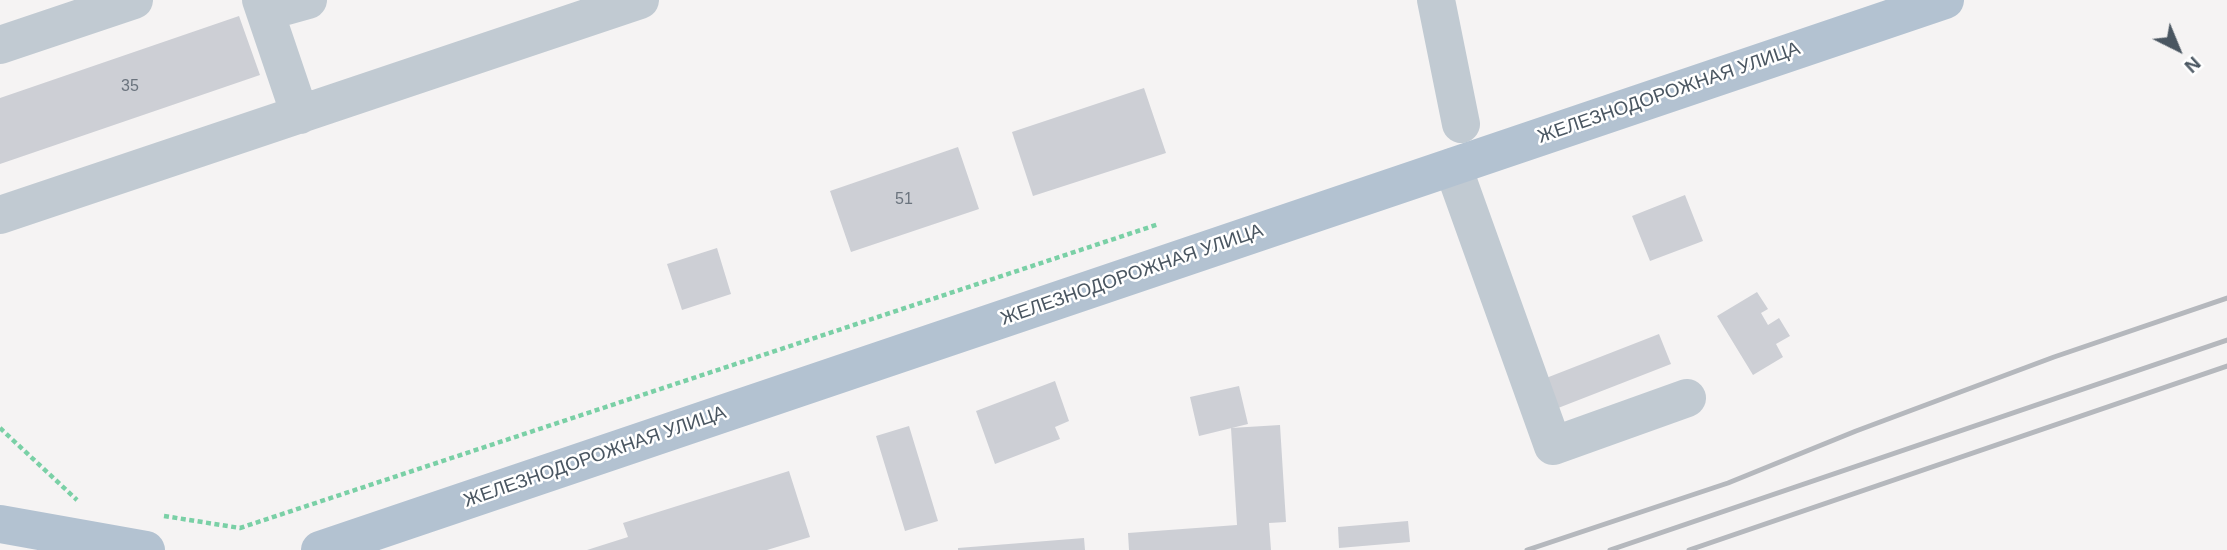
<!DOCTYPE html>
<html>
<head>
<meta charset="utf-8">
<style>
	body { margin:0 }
	#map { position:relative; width:2227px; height:550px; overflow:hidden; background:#f5f3f3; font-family:Helvetica,sans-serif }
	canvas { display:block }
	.north { position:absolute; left:2143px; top:14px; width:70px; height:70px; -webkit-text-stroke:5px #fff; paint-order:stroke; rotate:137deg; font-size:19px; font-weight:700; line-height:28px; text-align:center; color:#4a5661 }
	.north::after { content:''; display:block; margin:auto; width:24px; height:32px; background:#4a5661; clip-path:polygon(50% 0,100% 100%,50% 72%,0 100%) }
</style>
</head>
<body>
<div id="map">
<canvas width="2227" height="550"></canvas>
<div class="north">N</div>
</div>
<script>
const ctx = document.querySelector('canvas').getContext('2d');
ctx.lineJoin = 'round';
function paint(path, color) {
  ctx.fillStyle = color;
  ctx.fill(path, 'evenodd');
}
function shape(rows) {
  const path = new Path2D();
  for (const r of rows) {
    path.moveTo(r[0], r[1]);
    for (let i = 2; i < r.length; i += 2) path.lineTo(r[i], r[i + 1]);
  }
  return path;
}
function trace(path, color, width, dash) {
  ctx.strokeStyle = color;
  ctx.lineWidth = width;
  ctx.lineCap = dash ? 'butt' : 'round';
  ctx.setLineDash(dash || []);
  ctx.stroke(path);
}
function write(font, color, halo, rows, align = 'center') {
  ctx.font = font + ' Helvetica,sans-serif';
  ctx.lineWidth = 5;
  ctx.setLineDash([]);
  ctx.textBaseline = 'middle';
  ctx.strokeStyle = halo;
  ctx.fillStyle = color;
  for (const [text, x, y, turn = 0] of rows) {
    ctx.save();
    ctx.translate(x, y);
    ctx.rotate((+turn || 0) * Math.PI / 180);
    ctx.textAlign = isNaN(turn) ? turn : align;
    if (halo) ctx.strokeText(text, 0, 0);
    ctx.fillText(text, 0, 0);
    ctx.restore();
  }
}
const building = shape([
	[239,16,260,75,0,164,0,98],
	[1144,88,1166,153,1033,196,1012,132],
	[958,147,979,209,851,252,830,191],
	[1685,195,1703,241,1650,261,1632,216],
	[717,248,731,294,682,310,667,264],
	[1757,292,1768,309,1761,313,1768,325,1779,318,1790,336,1776,344,1783,357,1753,375,1717,316],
	[1659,334,1671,364,1553,410,1541,380],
	[1055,381,1069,421,1055,427,1060,439,995,464,976,411],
	[1239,386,1248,424,1199,436,1190,397],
	[1280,425,1286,522,1269,523,1271,550,1129,550,1128,533,1237,525,1231,428],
	[909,426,938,521,905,531,876,436],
	[789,471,810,537,767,550,587,550,628,537,623,523],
	[1408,521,1410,542,1339,548,1338,527],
	[1084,538,1085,550,958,550,958,548]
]);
const path = shape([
	[0,428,77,500],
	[164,516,240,528,1159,224]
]);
const minor = shape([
	[261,0,300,115],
	[1436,0,1461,124],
	[265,12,308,0],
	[0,45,134,0],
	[1453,167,1553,446,1687,398],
	[0,215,640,0]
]);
const major = shape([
	[0,524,146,550],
	[320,550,1945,0]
]);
const rail = shape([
	[1527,550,1728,483,1856,431,2054,357,2227,298],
	[1610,550,2227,340],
	[1689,550,2227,366]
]);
const numberNames = [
	["35",130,87],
	["51",904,200]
];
const streetNames = [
	["ЖЕЛЕЗНОДОРОЖНАЯ УЛИЦА",1669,93,-19],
	["ЖЕЛЕЗНОДОРОЖНАЯ УЛИЦА",1132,275,-19],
	["ЖЕЛЕЗНОДОРОЖНАЯ УЛИЦА",595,457,-19]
];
paint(building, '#cdcfd5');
trace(path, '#7ad0a6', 4.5, [5, 3.5]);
trace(minor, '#c1cad2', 38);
trace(major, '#b3c2d1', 38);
trace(rail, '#b5b8bd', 5);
write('16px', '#6b747e', null, numberNames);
write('19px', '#4a5661', '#fff', streetNames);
</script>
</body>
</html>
